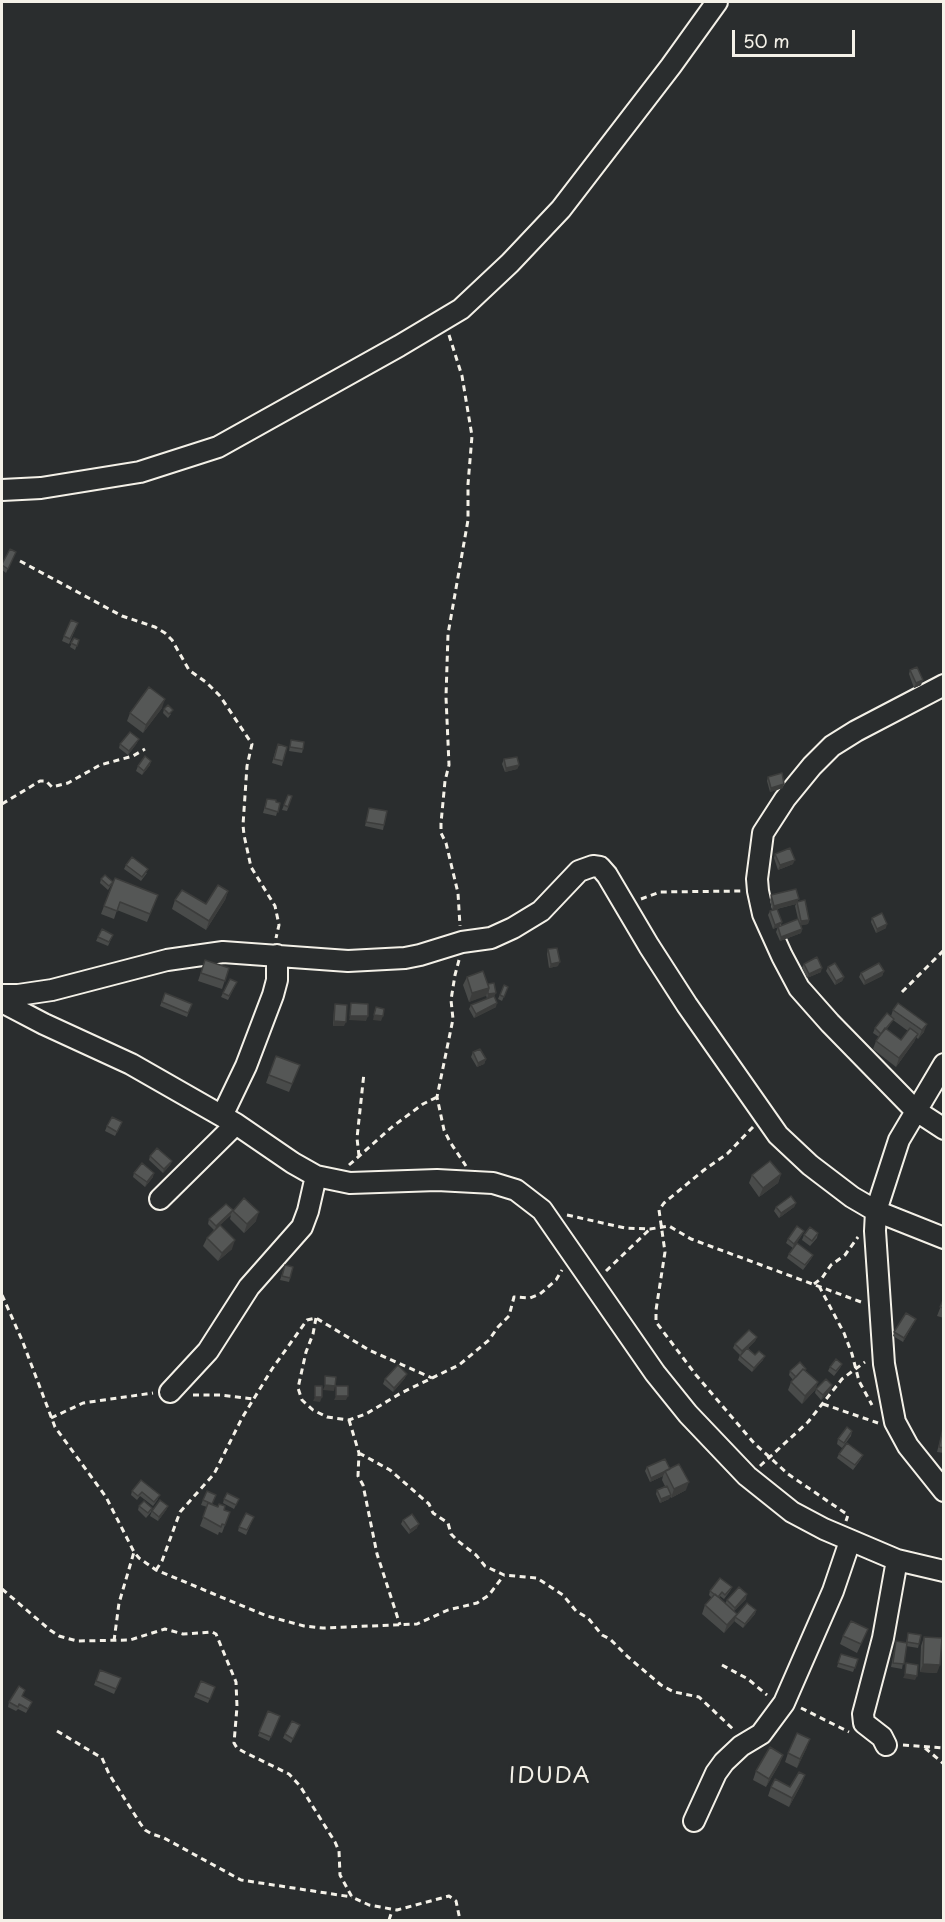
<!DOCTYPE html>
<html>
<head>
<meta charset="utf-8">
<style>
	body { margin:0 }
	#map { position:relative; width:945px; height:1922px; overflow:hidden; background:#2a2d2e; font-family:"Playpen Sans",sans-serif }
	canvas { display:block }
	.frame { position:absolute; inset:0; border:3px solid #f4f1e8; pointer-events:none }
	.scale { position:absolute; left:732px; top:30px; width:123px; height:27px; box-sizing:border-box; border:3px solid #f4f1e8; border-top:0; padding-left:8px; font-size:18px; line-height:21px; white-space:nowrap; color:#f4f1e8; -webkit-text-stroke:4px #2a2d2e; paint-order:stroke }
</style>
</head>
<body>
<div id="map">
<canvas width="945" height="1922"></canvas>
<div class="frame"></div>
<div class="scale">50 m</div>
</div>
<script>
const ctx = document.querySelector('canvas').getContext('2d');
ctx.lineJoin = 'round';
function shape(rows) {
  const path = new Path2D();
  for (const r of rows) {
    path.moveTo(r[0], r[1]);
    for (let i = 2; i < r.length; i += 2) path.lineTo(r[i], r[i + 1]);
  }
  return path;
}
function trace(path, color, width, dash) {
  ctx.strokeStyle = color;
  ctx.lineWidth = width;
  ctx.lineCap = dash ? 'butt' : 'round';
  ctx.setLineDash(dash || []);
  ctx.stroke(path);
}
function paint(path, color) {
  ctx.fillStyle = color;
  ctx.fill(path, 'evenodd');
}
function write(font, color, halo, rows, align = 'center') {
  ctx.font = font + ' "Playpen Sans",sans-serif';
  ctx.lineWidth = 6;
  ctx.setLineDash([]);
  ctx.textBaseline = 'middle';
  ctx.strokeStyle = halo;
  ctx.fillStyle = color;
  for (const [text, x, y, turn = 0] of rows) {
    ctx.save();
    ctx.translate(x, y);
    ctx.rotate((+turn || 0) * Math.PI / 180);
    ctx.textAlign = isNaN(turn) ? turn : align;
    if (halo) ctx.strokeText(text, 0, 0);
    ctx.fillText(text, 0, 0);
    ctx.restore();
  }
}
const path = shape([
	[449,335,462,376,472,436,468,484,468,520,448,634,446,697,449,765,445,781,441,823,441,833,446,843,458,893,460,926],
	[20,561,122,616,155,627,165,633,172,640,189,670,207,683,220,696,252,744,247,766,243,825,244,835,251,867,275,906,279,925,276,938],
	[2,804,40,781,46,781,52,787,68,783,100,765,133,756,145,749],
	[641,899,660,892,741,891],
	[459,960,455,975,451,1000,453,1019,437,1097,444,1130,450,1142,466,1166],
	[902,992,944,950],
	[753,1127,727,1154,704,1170,664,1203,659,1210,665,1252,656,1310,656,1322,696,1375,754,1443,788,1474,848,1515,846,1521],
	[359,1156,357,1138,364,1073],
	[349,1165,392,1127,423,1104,437,1097],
	[567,1215,625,1228,650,1229,669,1226,691,1239,861,1302],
	[606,1271,650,1229],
	[814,1284,822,1278,831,1265,845,1255,858,1237],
	[819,1286,844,1333,852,1354,859,1381,872,1405],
	[2,1295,22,1340,55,1427,106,1497,134,1552,139,1558,156,1570,267,1616,304,1626,323,1628,417,1624,448,1610,477,1603,489,1595,504,1575],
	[316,1318,313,1334,306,1352,298,1388,302,1400,313,1410,327,1417,349,1420,366,1414,401,1393,459,1365,489,1340,498,1327,509,1316,514,1297,530,1298,540,1294,556,1280,562,1270],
	[193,1395,220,1395,254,1399],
	[823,1404,878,1423],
	[51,1418,83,1403,153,1393],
	[349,1420,359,1453,358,1476,363,1485,377,1554,400,1625],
	[359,1453,390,1470,429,1504,433,1513,448,1523,451,1534,458,1541,476,1555,485,1566,504,1575,537,1578,563,1595,576,1611,588,1618,602,1635,610,1639,628,1657,661,1685,674,1692,699,1697,734,1730],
	[760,1466,808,1422,842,1379,865,1362],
	[156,1570,162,1561,180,1512,214,1474,242,1418,272,1369,307,1320,316,1318,369,1350,432,1378],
	[2,1589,50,1630,59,1636,77,1641,130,1640,165,1629,183,1634,212,1632,216,1634,236,1682,237,1707,234,1743,237,1748,244,1752,289,1774,300,1786,335,1842,339,1851,340,1875,352,1897,369,1905,397,1910,449,1896,456,1901,460,1920],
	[114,1641,119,1603,134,1552],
	[722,1665,748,1679,767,1695],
	[801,1708,849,1732],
	[57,1731,102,1758,109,1774,140,1823,145,1830,152,1834,164,1838,241,1880,352,1897],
	[903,1745,944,1748],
	[925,1748,944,1764],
	[389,1920,392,1911]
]);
const street = shape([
	[2,490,41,488,140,472,218,447,399,346,461,309,510,263,561,209,671,66,717,2],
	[944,685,856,731,832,746,812,766,785,799,763,833,757,879,758,891,763,914,782,956,799,988,830,1023,915,1110,944,1129],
	[2,995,18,995,52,990,167,960,223,952,348,961,405,958,420,955,462,942,491,938,513,928,541,911,579,871,593,866,600,867,607,875,649,946,687,1005,778,1135,810,1165,852,1197,876,1211,944,1238],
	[2,1002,44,1024,131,1064,236,1124,293,1163,316,1176,350,1183,437,1180,493,1183,516,1190,542,1210,655,1373,688,1414,747,1476,792,1512,824,1529,897,1560,944,1571],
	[944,1064,899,1140,876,1211,875,1231,884,1364,895,1422,908,1446,944,1491],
	[222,1116,246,1066,273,995,277,980,277,955],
	[160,1199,236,1124],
	[170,1392,208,1351,249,1287,302,1227,308,1211,316,1176],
	[886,1745,882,1737,864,1723,863,1714,883,1638,897,1560],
	[694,1821,716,1773,724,1762,741,1746,761,1734,784,1703,833,1591,850,1541]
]);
const wall = shape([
	[16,552,6,573,2,570,2,564],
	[78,623,69,644,62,641,64,636],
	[74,638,79,640,75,650,70,647],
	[910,670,921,685,914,688,909,674],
	[162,708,143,733,127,721,130,713],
	[164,709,171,714,168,718,163,713],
	[291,740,303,749,302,753,289,751],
	[137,743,128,755,119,748,120,744],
	[276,749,283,761,282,766,272,763],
	[504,759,519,765,517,769,505,772,502,764],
	[150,765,142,775,136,771,138,766],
	[768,777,783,788,770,792,767,781],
	[288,795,292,796,287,811,282,810],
	[267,799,280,803,276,816,263,813],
	[369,808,384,825,383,830,365,826],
	[775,854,793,864,778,870,774,858],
	[126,865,147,873,141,881,124,869],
	[101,879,113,882,108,890,100,883],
	[228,891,225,900,206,930,172,909,175,900,206,904],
	[158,895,147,922,117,910,114,919,101,914,104,906],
	[771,895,798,902,809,920,808,924,801,925,802,929,801,933,780,941,776,932,778,927,773,929,768,915,770,911,772,910,770,900],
	[796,904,795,906,798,919,780,926,782,922,777,909],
	[872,918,886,928,876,933,871,922],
	[102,929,113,935,108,946,96,941],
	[548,949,558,966,549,968,547,954],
	[205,960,229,968,222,989,198,981],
	[804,964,821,972,807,978,802,968],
	[828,967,844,977,842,981,835,985,826,971],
	[884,971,882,976,864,985,859,977,861,973],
	[467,977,488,984,494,997,496,1007,474,1018,469,1009,471,1005,487,999,486,995,469,1002,463,985],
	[504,985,508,987,502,1001,498,999],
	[235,986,228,1000,221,997,223,993],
	[165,993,192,1004,187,1017,160,1006],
	[335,1004,344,1026,333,1026,334,1008],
	[893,1010,924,1032,918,1039,916,1037,914,1042,896,1067,873,1049,876,1041,879,1037,873,1033,875,1028,891,1016],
	[893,1020,908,1031,901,1040,887,1029],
	[473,1052,486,1059,484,1064,477,1067,471,1057],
	[276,1056,300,1065,289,1092,266,1083],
	[122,1122,115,1136,105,1131,107,1126],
	[150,1156,172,1161,170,1165,163,1173,149,1160],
	[134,1173,153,1177,145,1187,133,1177],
	[781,1174,778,1183,759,1197,749,1183,752,1175],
	[796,1203,794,1207,779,1218,774,1211,776,1207],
	[233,1210,256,1221,244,1233,230,1219,231,1215,220,1225,232,1249,218,1261,203,1246,207,1238,214,1230,208,1224,209,1219],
	[818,1233,817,1238,810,1246,802,1240,804,1235],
	[802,1235,793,1248,786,1243,788,1239],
	[789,1254,813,1255,811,1259,803,1270,787,1258],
	[285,1265,293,1267,289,1282,280,1280],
	[944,1298,944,1318,937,1316],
	[914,1323,903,1342,893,1336,894,1332],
	[757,1337,755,1341,748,1348,755,1355,763,1360,752,1372,738,1360,740,1355,733,1348,735,1344],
	[842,1364,840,1368,834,1376,828,1371,830,1367],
	[806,1369,805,1370,818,1382,815,1390,802,1404,788,1390,791,1382,793,1380,789,1375,790,1371],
	[405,1378,393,1392,383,1384,385,1379],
	[816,1389,831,1390,821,1400,815,1393],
	[943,1428,944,1428,944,1453,937,1452],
	[852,1431,851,1436,842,1448,837,1444,838,1439],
	[839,1454,861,1459,853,1470,837,1458],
	[647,1467,670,1469,686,1490,671,1498,670,1496,669,1499,660,1503,656,1494,657,1490,665,1486,662,1480,663,1476,650,1482,645,1471],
	[141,1480,158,1499,153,1506,140,1496,137,1500,131,1495,132,1491],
	[224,1499,237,1503,234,1509,223,1503],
	[203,1500,230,1512,222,1533,219,1532,218,1535,200,1526,207,1507,201,1505],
	[139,1506,152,1508,151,1512,146,1518,138,1510],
	[168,1506,166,1510,158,1521,150,1516,152,1511],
	[403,1520,417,1528,409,1534,401,1524],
	[252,1521,246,1535,238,1531,239,1527],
	[732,1587,730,1591,724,1599,720,1596,719,1598,725,1604,727,1600,746,1599,734,1611,737,1614,756,1610,755,1614,743,1628,734,1621,724,1633,702,1614,705,1605,712,1598,709,1595,710,1591],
	[868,1629,857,1653,840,1644,843,1636],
	[908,1633,919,1644,918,1648,906,1646,902,1669,891,1667,896,1641,906,1643],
	[924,1637,937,1673,920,1672,921,1646],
	[841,1654,858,1659,853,1672,837,1667],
	[100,1670,121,1678,114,1694,94,1685],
	[201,1681,215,1687,208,1703,194,1697],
	[23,1696,32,1702,26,1713,18,1709,16,1711,8,1707,9,1702],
	[268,1711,280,1716,269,1741,258,1736],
	[300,1725,291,1743,283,1738,285,1734],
	[807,1747,797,1768,785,1762,788,1753],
	[780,1763,766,1787,753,1780,756,1771],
	[805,1775,802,1783,789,1807,768,1796,771,1787,790,1787]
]);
const shadedWall = shape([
	[923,680,921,685,914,688,916,683],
	[165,699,162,708,143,733,146,725],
	[139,739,137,743,128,755,129,751],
	[151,761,150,765,142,775,144,771],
	[519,765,517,769,505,772,506,768],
	[784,784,783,788,770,792,771,788],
	[795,860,793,864,778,870,780,865],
	[228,891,225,900,206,930,209,921],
	[799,899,796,904,772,910,774,906],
	[809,920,808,924,799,926,801,921],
	[782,922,780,926,773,929,775,925],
	[887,924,886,928,876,933,877,929],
	[802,929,801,933,780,941,781,937],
	[560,962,558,966,549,968,551,964],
	[822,968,821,972,807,978,809,974],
	[884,971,882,976,864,985,865,981],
	[844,977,842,981,835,985,836,981],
	[489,988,486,996,469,1002,472,993],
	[496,993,494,997,487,999,488,994],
	[497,1003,496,1007,474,1018,476,1014],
	[374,1015,383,1016,381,1021,373,1020],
	[350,1016,368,1016,366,1021,349,1020],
	[334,1021,346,1022,344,1026,333,1026],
	[927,1024,924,1032,918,1039,922,1030],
	[918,1034,914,1042,896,1067,899,1058],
	[486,1059,484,1064,477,1067,478,1063],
	[172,1161,170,1165,163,1173,164,1169],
	[154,1173,153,1177,145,1187,147,1182],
	[781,1174,778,1183,759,1197,763,1188],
	[796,1203,794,1207,779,1218,781,1213],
	[233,1210,231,1214,215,1231,216,1226],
	[259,1212,256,1221,244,1233,247,1224],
	[804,1231,802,1235,793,1248,794,1244],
	[235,1240,232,1249,218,1261,222,1253],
	[916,1319,914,1323,903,1342,904,1338],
	[757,1337,755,1341,741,1355,742,1351],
	[765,1356,763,1360,752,1372,754,1368],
	[407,1374,405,1378,393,1392,394,1388],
	[818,1382,815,1390,802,1404,805,1396],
	[325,1385,335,1386,334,1391,323,1390],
	[832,1385,831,1390,821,1400,823,1395],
	[336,1396,348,1396,346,1400,334,1400],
	[315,1397,322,1397,320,1402,313,1401],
	[665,1472,663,1476,650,1482,651,1478],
	[689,1482,686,1490,671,1498,674,1489],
	[671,1495,669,1499,660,1503,661,1499],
	[168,1506,166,1510,158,1521,159,1517],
	[419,1524,417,1528,409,1534,410,1530],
	[747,1594,746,1599,733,1612,735,1608],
	[756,1610,755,1614,743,1628,745,1624],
	[737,1614,734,1622,724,1633,727,1625],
	[923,1664,940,1665,937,1673,920,1672],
	[905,1674,917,1676,915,1680,903,1678],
	[810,1739,807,1747,797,1768,800,1759],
	[783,1755,780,1763,766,1787,769,1779],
	[805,1775,802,1783,789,1807,792,1798]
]);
const building = shape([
	[10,549,16,552,8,569,2,565,2,564,10,549],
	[71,620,78,623,70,639,64,636,71,620],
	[74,638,79,640,77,646,71,643,74,638],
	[917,667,923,680,916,683,910,670,917,667],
	[149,687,165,699,146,725,130,713,149,687],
	[168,705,173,710,169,714,164,709,168,705],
	[130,732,139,739,129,751,120,744,130,732],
	[291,740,304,742,303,749,290,747,291,740],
	[278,744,287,747,283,761,274,759,278,744],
	[145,756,151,761,144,771,138,766,145,756],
	[517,757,519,765,506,768,504,759,517,757],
	[782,773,784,784,771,788,768,777,782,773],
	[288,795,292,796,288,807,284,805,288,795],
	[267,799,276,800,276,802,280,803,278,812,265,808,267,799],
	[369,808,387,811,384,825,366,822,369,808],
	[790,848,795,860,780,865,775,854,790,848],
	[132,857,148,869,142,877,126,865,132,857],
	[105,875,113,882,109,886,101,879,105,875],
	[115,878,158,895,150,914,120,902,117,911,104,906,115,878],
	[218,885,228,891,209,921,175,900,182,890,206,904,218,885],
	[796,889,799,899,774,906,771,895,796,889],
	[805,900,809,920,801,921,797,902,805,900],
	[777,909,782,922,775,925,770,911,777,909],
	[882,913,887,924,877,929,872,918,882,913],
	[798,919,802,929,781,937,778,927,798,919],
	[102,929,113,935,109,942,98,937,102,929],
	[557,948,560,962,551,964,548,949,557,948],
	[817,957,822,968,809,974,804,964,817,957],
	[205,960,229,968,225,981,201,973,205,960],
	[835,963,844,977,836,981,828,967,835,963],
	[879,963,884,971,865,981,861,973,879,963],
	[483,971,489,988,472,993,467,977,483,971],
	[230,979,237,982,229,996,223,993,230,979],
	[494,983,496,993,488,994,488,991,489,988,488,984,494,983],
	[504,985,508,987,504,997,500,995,504,985],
	[165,993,192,1004,188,1013,162,1002,165,993],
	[494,996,497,1003,476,1014,471,1005,494,996],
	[351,1003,368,1004,368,1016,350,1016,351,1003],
	[898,1003,927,1024,922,1030,893,1010,898,1003],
	[335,1004,347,1005,346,1022,334,1021,335,1004],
	[376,1007,384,1009,383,1016,374,1015,376,1007],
	[887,1013,894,1019,881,1034,875,1028,887,1013],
	[885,1028,901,1040,910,1028,918,1034,899,1058,876,1041,885,1028],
	[480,1049,486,1059,478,1063,473,1052,480,1049],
	[276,1056,300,1065,292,1084,269,1075,276,1056],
	[112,1117,122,1122,117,1132,107,1126,112,1117],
	[157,1148,172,1161,164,1169,150,1156,157,1148],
	[770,1161,781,1174,763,1188,752,1175,770,1161],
	[142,1163,154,1173,147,1182,134,1173,142,1163],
	[791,1196,796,1203,781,1213,776,1207,791,1196],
	[244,1198,259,1212,247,1224,233,1211,244,1198],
	[226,1204,233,1210,216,1226,209,1219,226,1204],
	[220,1225,235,1240,222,1253,207,1238,220,1225],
	[797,1226,804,1231,794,1244,788,1239,797,1226],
	[810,1227,818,1233,812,1241,804,1235,810,1227],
	[797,1243,813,1255,805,1265,789,1254,797,1243],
	[285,1265,293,1267,290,1278,282,1276,285,1265],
	[944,1298,944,1308,940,1307,944,1298],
	[906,1313,916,1319,904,1338,894,1332,906,1313],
	[749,1330,757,1337,742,1351,735,1344,749,1330],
	[747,1348,755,1355,759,1351,765,1356,754,1368,740,1356,747,1348],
	[836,1359,842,1364,836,1371,830,1367,836,1359],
	[800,1362,806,1369,804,1370,803,1369,796,1377,790,1371,800,1362],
	[398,1365,407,1374,394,1388,385,1379,398,1365],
	[803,1369,818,1382,805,1396,791,1382,803,1369],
	[325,1376,336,1377,335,1386,325,1385,325,1376],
	[826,1379,832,1385,823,1395,816,1389,826,1379],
	[315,1386,322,1386,322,1397,315,1397,315,1386],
	[336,1386,348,1386,348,1396,336,1396,336,1386],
	[847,1427,852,1431,844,1443,838,1439,847,1427],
	[943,1428,944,1428,944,1448,939,1447,943,1428],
	[847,1443,863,1455,855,1465,839,1454,847,1443],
	[665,1459,670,1469,651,1478,647,1467,665,1459],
	[679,1464,689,1482,674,1489,665,1471,679,1464],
	[141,1480,160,1495,154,1502,142,1492,138,1496,132,1491,141,1480],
	[667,1486,671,1495,661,1499,657,1490,667,1486],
	[207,1491,216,1495,212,1504,203,1500,207,1491],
	[227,1493,239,1499,236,1505,224,1499,227,1493],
	[160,1500,168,1506,159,1517,152,1511,160,1500],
	[144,1501,152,1508,148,1513,139,1506,144,1501],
	[208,1503,218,1507,219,1504,225,1506,224,1510,230,1512,225,1525,222,1524,221,1527,203,1517,208,1503],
	[246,1513,254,1517,247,1530,239,1527,246,1513],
	[412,1514,419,1524,410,1530,403,1520,412,1514],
	[720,1578,732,1587,725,1595,722,1592,718,1597,710,1591,720,1578],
	[739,1587,747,1594,735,1608,727,1600,739,1587],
	[715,1594,737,1614,727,1625,705,1605,715,1594],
	[747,1603,756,1610,745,1624,735,1617,747,1603],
	[851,1621,868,1629,861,1644,843,1636,851,1621],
	[908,1633,921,1635,919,1644,907,1642,908,1633],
	[924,1637,942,1638,940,1665,923,1664,924,1637],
	[896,1641,907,1643,904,1664,893,1663,896,1641],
	[841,1654,858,1659,855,1668,838,1663,841,1654],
	[906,1663,918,1665,917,1676,905,1674,906,1663],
	[100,1670,121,1678,116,1689,96,1681,100,1670],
	[201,1681,215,1687,210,1699,196,1693,201,1681],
	[19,1686,25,1690,22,1696,32,1702,28,1709,19,1704,18,1707,9,1702,19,1686],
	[268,1711,280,1716,271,1737,259,1732,268,1711],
	[292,1721,300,1725,293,1739,285,1734,292,1721],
	[797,1733,810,1739,800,1759,788,1753,797,1733],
	[770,1747,783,1755,769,1779,756,1771,770,1747],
	[799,1772,805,1775,792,1798,771,1787,775,1779,790,1787,799,1772]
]);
const quarterNames = [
	["IDUDA",550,1777]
];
trace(street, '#f4f1e8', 24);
trace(path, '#f4f1e8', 3, [6, 4.5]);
trace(street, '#2a2d2e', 20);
paint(wall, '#494b4a');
paint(shadedWall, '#3c3d3c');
paint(building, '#555756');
trace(building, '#3c3d3c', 1.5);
ctx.letterSpacing = '1.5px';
write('22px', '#f4f1e8', '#2a2d2e', quarterNames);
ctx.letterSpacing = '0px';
</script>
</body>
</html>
